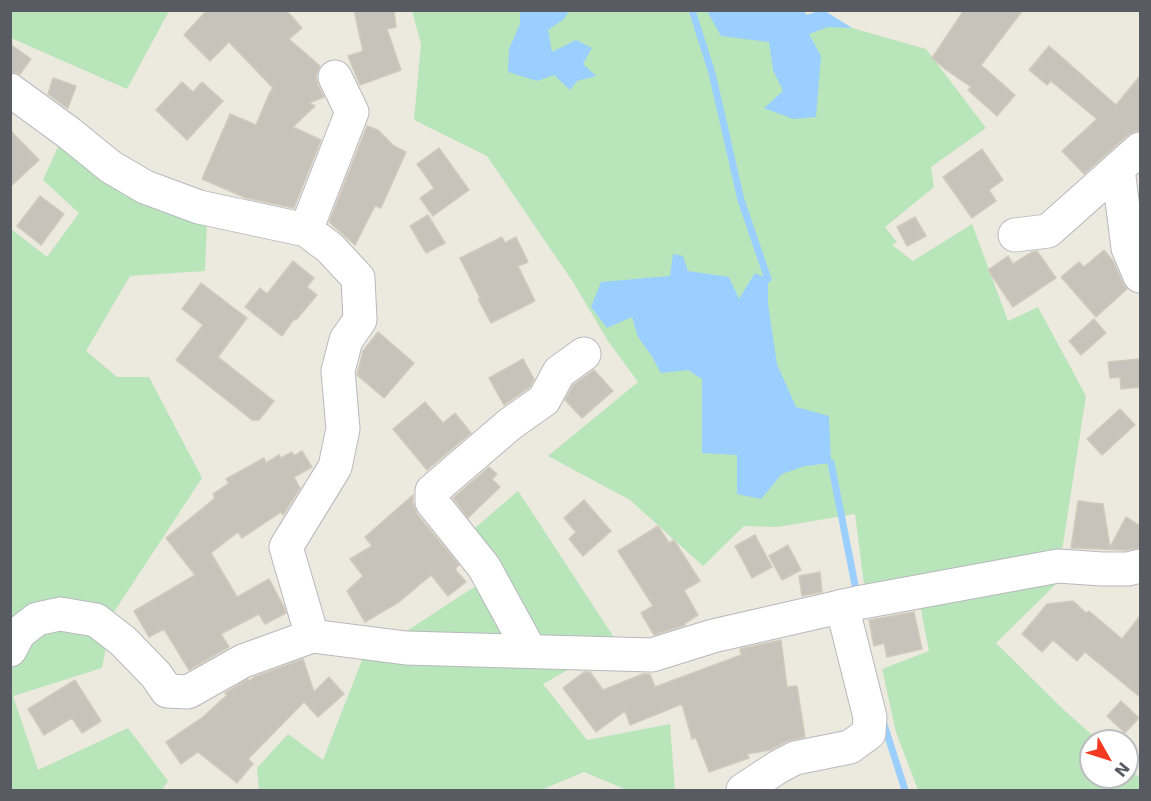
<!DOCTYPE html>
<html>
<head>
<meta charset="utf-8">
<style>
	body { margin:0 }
	#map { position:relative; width:1151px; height:801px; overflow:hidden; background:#ece9de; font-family:"DejaVu Sans",sans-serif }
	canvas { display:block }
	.frame { position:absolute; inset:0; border:12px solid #585b61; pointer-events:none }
	.north { position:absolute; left:1079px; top:729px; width:60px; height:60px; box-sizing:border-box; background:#fff; border:2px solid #bcbdc0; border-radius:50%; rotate:129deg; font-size:16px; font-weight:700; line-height:24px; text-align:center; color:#585b61 }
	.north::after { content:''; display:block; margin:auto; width:21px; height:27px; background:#f13a20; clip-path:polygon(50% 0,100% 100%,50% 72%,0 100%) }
</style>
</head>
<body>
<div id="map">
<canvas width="1151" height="801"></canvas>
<div class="frame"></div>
<div class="north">N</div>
</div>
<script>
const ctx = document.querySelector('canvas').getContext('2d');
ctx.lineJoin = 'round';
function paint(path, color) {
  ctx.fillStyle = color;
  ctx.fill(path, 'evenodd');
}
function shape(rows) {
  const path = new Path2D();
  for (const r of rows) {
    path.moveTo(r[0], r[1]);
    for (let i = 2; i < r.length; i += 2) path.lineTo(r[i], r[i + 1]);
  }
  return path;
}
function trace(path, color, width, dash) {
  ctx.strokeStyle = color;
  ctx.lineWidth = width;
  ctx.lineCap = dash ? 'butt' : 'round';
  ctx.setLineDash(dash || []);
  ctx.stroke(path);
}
const green = shape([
	[11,10,169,10,169,11,127,89,11,38],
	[803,10,807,15,818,11,825,11,852,28,926,49,986,128,931,167,934,187,885,227,897,242,892,245,913,261,972,224,1008,321,1038,307,1086,396,1057,583,996,643,1064,710,1099,741,1091,741,1091,777,1127,777,1127,766,1140,778,1140,790,918,790,896,732,882,669,929,651,916,585,865,592,855,514,777,527,744,526,703,566,630,500,548,456,638,382,608,341,573,282,487,156,414,120,421,44,412,11],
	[58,147,143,174,207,221,205,271,130,276,86,351,117,377,149,377,202,478,112,615,102,668,13,696,38,770,128,728,168,781,162,790,11,790,10,228,47,257,79,213,43,180],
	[518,491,617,642,543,684,587,740,670,724,675,790,627,790,584,772,541,790,259,790,257,768,288,734,323,760,362,660,499,571,469,533]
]);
const water = shape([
	[520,11,569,11,564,19,548,30,552,52,576,40,592,48,583,64,596,76,577,81,570,90,554,75,537,81,508,72,509,49,520,24],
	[803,11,807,15,818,11,825,11,852,28,828,27,809,34,821,56,816,117,793,119,764,108,783,91,773,70,769,42,721,36,707,11],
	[673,254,683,256,688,271,729,277,739,299,755,273,768,279,768,304,777,364,796,407,829,416,831,463,805,466,782,474,761,499,737,494,737,455,702,453,702,379,688,370,661,373,651,355,638,337,632,317,607,328,591,307,601,282,670,276]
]);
const stream = shape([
	[692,10,712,73,741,200,768,279],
	[831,463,855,585],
	[883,721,905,790]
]);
const building = shape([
	[207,10,286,10,302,28,289,39,320,66,316,76,318,85,324,97,309,103,315,106,293,127,321,140,294,208,246,198,202,179,230,114,256,125,270,92,273,88,229,42,210,61,184,35,207,10],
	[354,10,394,10,396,27,387,29,401,70,360,85,348,56,363,51,354,10],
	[964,10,1023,10,981,65,1015,95,997,116,968,90,971,87,945,69,932,58,964,10],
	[10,44,31,59,20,74,10,72,10,44],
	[1049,46,1116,105,1140,76,1140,131,1136,131,1128,135,1084,174,1062,151,1097,119,1051,81,1047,85,1029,70,1049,46],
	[53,78,76,86,68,108,64,106,48,94,53,78],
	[182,82,193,92,202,82,223,101,187,140,156,110,182,82],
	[367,126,378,130,394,146,406,152,381,208,375,206,355,245,329,222,367,126],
	[10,130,39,160,10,187,10,130],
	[439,148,469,190,433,216,420,198,434,188,417,164,439,148],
	[982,149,1003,180,989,190,996,201,972,218,943,177,982,149],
	[40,196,64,214,41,245,17,226,40,196],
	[428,215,445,243,426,253,410,226,428,215],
	[915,217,926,236,907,246,897,227,915,217],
	[502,237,505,243,516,237,528,262,518,266,535,301,491,323,478,299,480,298,460,258,502,237],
	[1104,250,1113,261,1123,283,1127,289,1096,317,1061,277,1079,262,1084,267,1104,250],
	[1037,251,1056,278,1013,307,988,270,1008,256,1013,264,1032,252,1037,251],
	[293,261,314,278,307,287,317,295,296,320,294,319,282,336,245,307,260,288,267,294,293,261],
	[201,283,247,318,218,357,274,401,259,420,252,420,176,360,203,325,182,309,201,283],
	[1094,319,1106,333,1081,355,1069,341,1094,319],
	[378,332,414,363,384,398,357,375,363,351,378,332],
	[523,359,534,379,530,387,504,405,489,378,523,359],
	[1140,359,1140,387,1121,389,1120,377,1110,378,1108,362,1140,359],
	[594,370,613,391,582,418,565,400,573,385,594,370],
	[425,402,443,423,455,413,471,433,427,470,393,429,425,402],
	[1120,409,1135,425,1102,455,1087,439,1120,409],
	[302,451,312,467,294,477,300,488,283,515,281,512,242,538,238,532,211,553,237,597,269,579,284,607,286,613,265,624,259,614,221,634,229,647,189,670,164,629,149,637,134,611,195,575,166,538,215,498,213,494,229,483,226,479,264,458,266,463,279,455,281,458,292,452,294,456,302,451],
	[489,467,497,474,492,479,500,487,468,518,453,498,489,467],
	[413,495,413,503,417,514,459,565,455,569,466,582,448,596,431,575,399,602,365,622,347,591,363,576,350,559,372,546,365,537,413,495],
	[584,500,611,531,583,556,569,539,576,532,564,518,584,500],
	[1078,501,1103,504,1110,547,1126,517,1140,526,1140,548,1126,550,1071,548,1078,501],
	[658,526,669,543,674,540,700,581,684,590,698,615,684,624,685,625,654,635,641,613,653,606,618,551,658,526],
	[755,535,772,567,752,578,735,546,755,535],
	[788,545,801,570,782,580,769,556,788,545],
	[820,572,822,592,802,596,799,576,820,572],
	[1073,601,1086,613,1089,611,1122,639,1140,616,1140,697,1085,652,1077,661,1053,640,1042,652,1022,634,1047,604,1073,601],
	[914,612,922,649,887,657,884,643,874,646,869,620,914,612],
	[781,640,787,687,797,686,805,737,787,741,770,750,747,754,749,758,709,772,696,738,692,739,682,704,630,725,625,711,596,732,563,688,584,672,590,672,603,690,643,674,650,674,655,687,741,655,740,649,781,640],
	[303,659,314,692,329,677,344,694,318,717,304,702,248,759,253,764,237,783,198,752,181,764,166,742,203,717,227,695,225,693,248,679,249,681,254,677,303,659],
	[75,680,101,721,82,733,72,718,44,735,28,709,75,680],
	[1121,701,1139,718,1125,733,1107,716,1121,701]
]);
const minor = shape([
	[10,90,69,133,111,167,145,187,199,207,306,230,330,248,358,278,360,320,346,340,338,371,343,429,335,467,286,547,312,636],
	[1118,169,1128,248,1140,276],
	[306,230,352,112,335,77],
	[1015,235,1048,231,1140,149],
	[10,650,19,633,37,619,60,614,96,620,123,641,156,675,167,691,188,692,243,661,312,636,406,648,652,655,713,636,857,603,1058,566,1102,569,1128,569,1140,566],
	[530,651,484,567,432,502,432,491,510,424,544,400,559,372,584,354],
	[743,790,778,767,795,758,850,747,869,733,870,717,842,606]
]);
paint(green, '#b9e5bb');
paint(water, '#9bcfff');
trace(stream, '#9bcfff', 7);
paint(building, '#c7c3bb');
trace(building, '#d0cbbd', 1.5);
trace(minor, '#b7b9bf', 35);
trace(minor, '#fff', 33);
</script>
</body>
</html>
